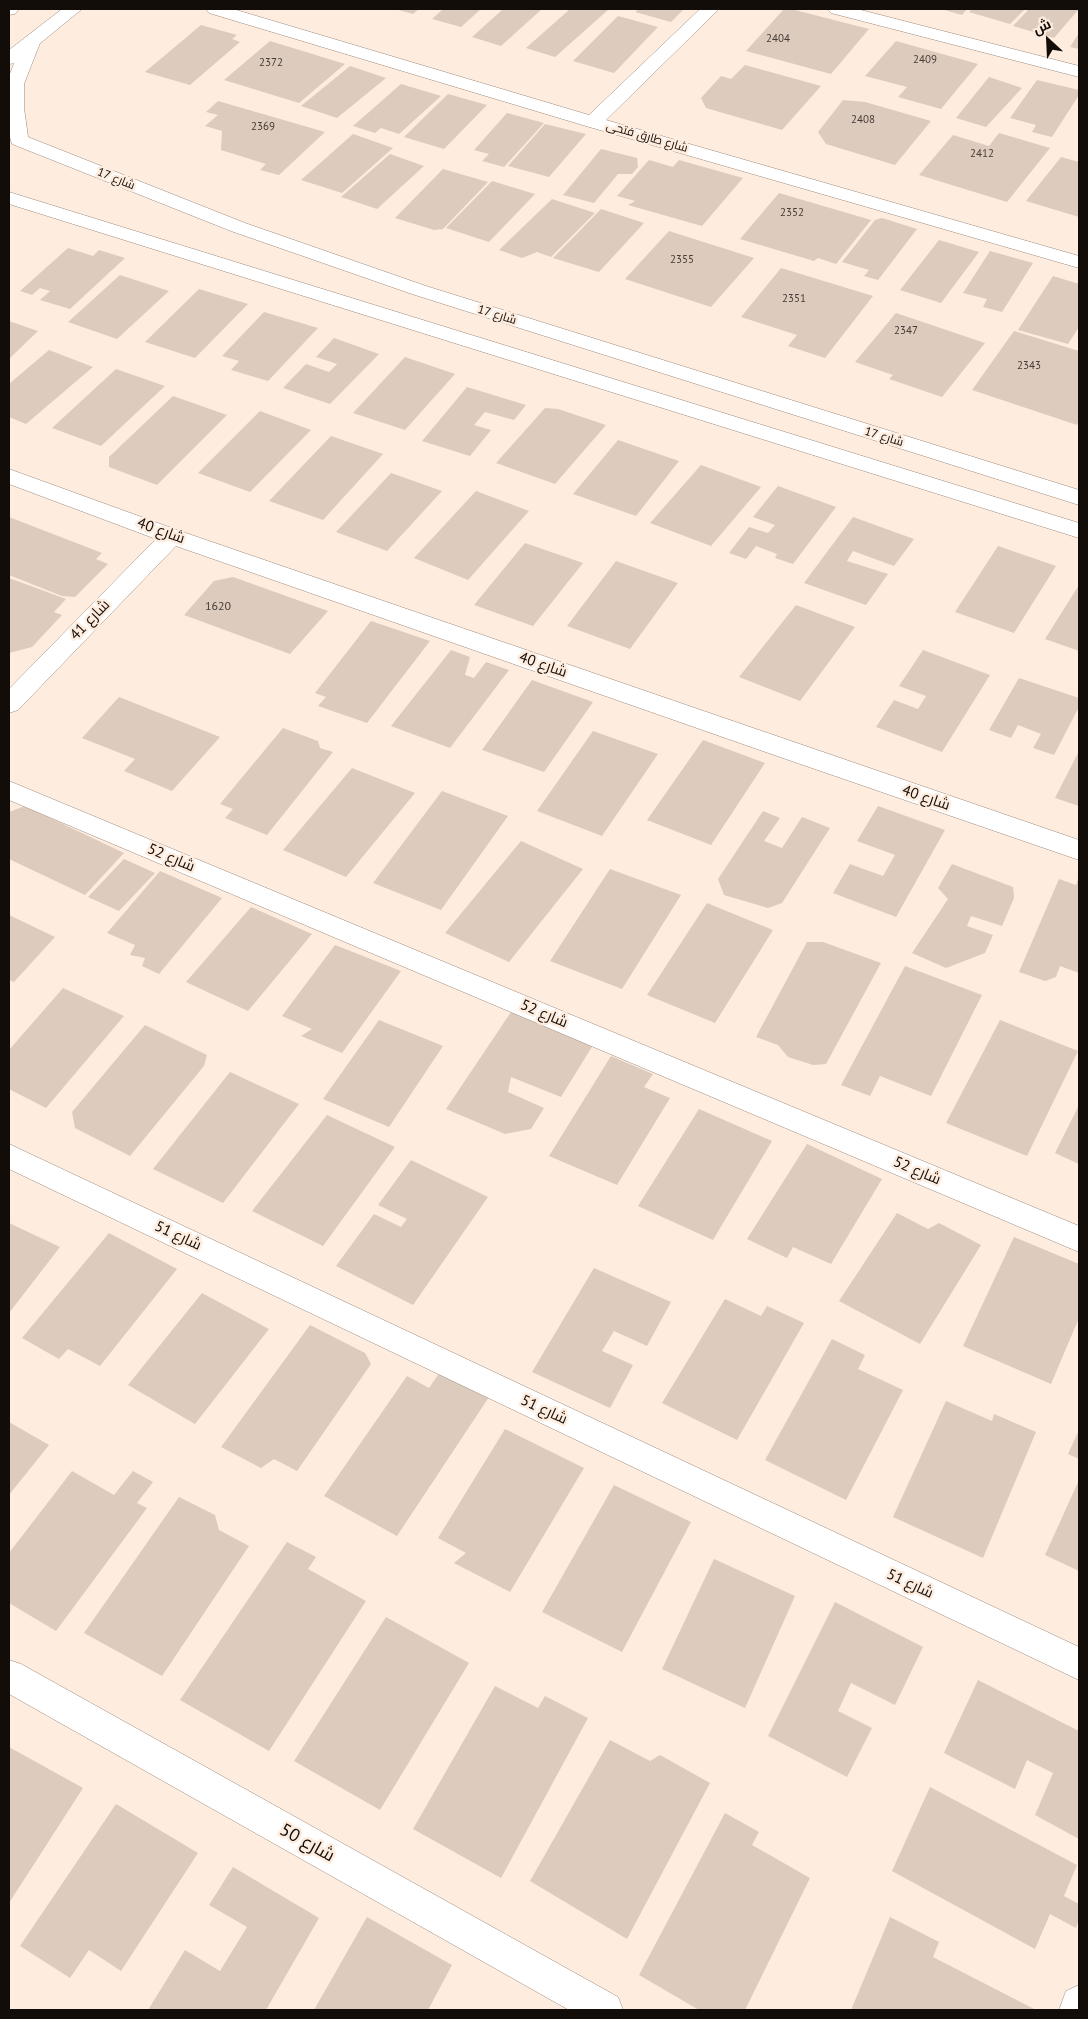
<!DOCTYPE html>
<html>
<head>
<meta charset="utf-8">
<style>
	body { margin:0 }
	#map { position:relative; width:1088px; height:2019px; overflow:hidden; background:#feecde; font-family:"PT Sans",Cairo,sans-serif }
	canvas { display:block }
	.frame { position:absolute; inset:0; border:10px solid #130d09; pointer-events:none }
	.north { position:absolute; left:1023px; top:15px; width:50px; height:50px; -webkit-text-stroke:4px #feecde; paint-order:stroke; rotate:335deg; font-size:14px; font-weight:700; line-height:20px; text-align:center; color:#130d09 }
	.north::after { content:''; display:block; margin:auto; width:18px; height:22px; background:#130d09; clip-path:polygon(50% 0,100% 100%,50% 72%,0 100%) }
</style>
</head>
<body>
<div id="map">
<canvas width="1088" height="2019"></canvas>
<div class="frame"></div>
<div class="north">ش</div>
</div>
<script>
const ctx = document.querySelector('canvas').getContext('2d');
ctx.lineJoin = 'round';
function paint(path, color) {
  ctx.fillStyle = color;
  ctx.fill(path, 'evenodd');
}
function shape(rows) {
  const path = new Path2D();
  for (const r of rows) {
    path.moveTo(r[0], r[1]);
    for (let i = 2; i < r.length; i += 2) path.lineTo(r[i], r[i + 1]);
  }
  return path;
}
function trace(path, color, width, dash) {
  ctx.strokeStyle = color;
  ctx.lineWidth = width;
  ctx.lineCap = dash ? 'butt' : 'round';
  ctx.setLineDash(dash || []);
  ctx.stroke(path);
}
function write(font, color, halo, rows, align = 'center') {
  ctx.font = font + ' "PT Sans",Cairo,sans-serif';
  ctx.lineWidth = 5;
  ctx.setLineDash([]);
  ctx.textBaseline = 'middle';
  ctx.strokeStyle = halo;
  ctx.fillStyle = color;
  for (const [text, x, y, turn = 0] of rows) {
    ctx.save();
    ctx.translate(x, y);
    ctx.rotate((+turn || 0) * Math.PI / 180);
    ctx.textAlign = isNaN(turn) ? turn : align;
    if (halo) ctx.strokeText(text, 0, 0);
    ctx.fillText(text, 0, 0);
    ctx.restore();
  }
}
const building = shape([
	[395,9,419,9,413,14],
	[443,9,481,9,461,27,432,19],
	[503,9,542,9,501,46,472,37],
	[570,9,608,10,555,57,526,48],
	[639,9,684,9,671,22,635,12],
	[784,9,791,9,869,29,831,74,746,51],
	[941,9,967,9,962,15],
	[972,9,1025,9,1010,24,969,12],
	[1029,9,1079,9,1054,38,1013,26],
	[618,16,658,27,614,73,573,61],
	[201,25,237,35,232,39,240,42,190,85,145,72],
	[1079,33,1079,49,1070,47],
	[270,41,345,64,299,103,224,80],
	[896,41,978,64,941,109,898,97,907,87,865,76],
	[745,65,821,86,782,130,706,108,701,98,721,76,731,79],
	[350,66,386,78,337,118,301,106],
	[989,77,1022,88,986,127,956,118],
	[1037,80,1079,90,1079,95,1052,137,1032,132,1036,125,1010,118],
	[401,84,441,96,399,134,381,128,375,133,353,126],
	[448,94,487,105,444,149,404,137],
	[843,100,865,102,931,121,895,165,826,144,818,132],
	[218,101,325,132,279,175,260,170,266,164,221,150,222,131,205,126,218,115,206,112],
	[507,113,544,123,504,167,482,161,489,154,474,150],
	[545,124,586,134,549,177,508,166],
	[999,133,1050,148,1007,202,919,175,953,135,989,146],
	[353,134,393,148,342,193,301,180],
	[601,149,637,158,638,167,632,174,618,174,594,203,563,195],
	[390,154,424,166,377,209,341,197],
	[1061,157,1079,162,1079,217,1026,201],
	[649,160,673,167,679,160,743,178,702,226,628,205,635,201,617,196],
	[443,169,488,182,443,229,434,230,395,218],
	[492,181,535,194,489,242,446,228],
	[779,193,871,220,836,264,818,258,814,261,740,239],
	[552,199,595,213,551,257,537,252,522,258,499,250],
	[601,209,644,223,599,272,553,258],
	[882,218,917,229,878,280,864,276,869,270,842,262,875,220],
	[669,231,754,258,711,307,625,279],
	[939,240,979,252,941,303,900,290],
	[68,248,93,256,99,250,125,258,70,309,40,300,50,291,40,288,32,295,20,291],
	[990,251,1033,263,1002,312,983,307,987,299,963,293],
	[781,268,873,296,825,358,788,346,797,335,741,317],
	[120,275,169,291,117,339,68,322],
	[1053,276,1079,284,1079,327,1068,344,1018,330],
	[199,289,248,304,195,358,145,342],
	[264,312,318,328,268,381,231,370,239,361,222,356],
	[896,313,985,343,942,397,889,379,893,375,855,362],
	[9,321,38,331,9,359],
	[1014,331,1079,351,1079,421,1077,425,972,390],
	[334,338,379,354,330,404,283,388,306,364,329,372,337,364,316,357],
	[49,350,93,367,26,424,9,417,9,384],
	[405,357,455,374,405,430,353,413],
	[116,369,165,386,101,446,52,428],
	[467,387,526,405,514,420,485,412,474,425,491,430,470,456,422,441],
	[173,396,227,415,157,485,109,467,109,457],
	[545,408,558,409,606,425,555,484,496,463],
	[260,411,311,430,250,492,198,473],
	[331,436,383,454,323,520,269,501],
	[618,440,679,461,636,516,573,494],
	[701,465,761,487,711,546,650,523],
	[391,473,442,491,387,551,336,532],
	[778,486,836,507,793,564,775,558,777,554,756,546,746,559,729,553,749,527,768,533,775,525,753,517],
	[476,491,529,511,468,580,414,558],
	[9,517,102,553,96,559,108,564,75,597,62,596,9,575],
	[853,517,914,539,894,566,853,551,847,561,888,574,866,605,804,583],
	[525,543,583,563,533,626,474,605],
	[998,546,1056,566,1014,633,955,612],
	[616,561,678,583,630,649,567,626],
	[233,577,328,611,290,654,184,615,214,581],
	[9,578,66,599,54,612,62,615,32,647,9,653],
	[1079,585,1079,651,1045,639],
	[796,605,855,627,800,701,739,677],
	[371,621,430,641,367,723,318,706,326,697,315,693],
	[451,650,470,657,465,675,474,678,486,662,509,670,450,748,391,726],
	[923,650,990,675,942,752,876,727,894,700,918,709,926,696,899,686],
	[1019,678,1079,698,1079,707,1054,755,1033,748,1041,734,1018,725,1011,738,989,730],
	[532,680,593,702,544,772,482,750],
	[119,697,220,737,172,791,124,771,135,759,82,738],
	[283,728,318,741,320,748,333,752,267,835,225,818,233,809,220,804],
	[593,731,658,754,602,836,537,811],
	[703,740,765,763,711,845,647,820],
	[1079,751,1079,806,1055,798],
	[352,768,415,793,346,877,283,850],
	[442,791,508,816,441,910,373,883],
	[25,806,124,853,85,895,9,859,9,812],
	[878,806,945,830,896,917,833,893,850,864,883,876,895,855,857,841],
	[763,811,780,818,764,841,782,848,802,817,830,828,782,903,768,908,724,895,718,879],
	[521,841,583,869,509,962,445,933],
	[124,859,155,873,119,911,88,897],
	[952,864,1013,887,1014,898,1002,926,971,916,967,926,993,935,985,953,946,968,912,953,948,899,938,888],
	[610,869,681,895,622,989,550,961],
	[160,871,222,898,159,974,142,966,145,958,130,955,135,945,107,933],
	[1079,876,1079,973,1060,966,1056,977,1045,981,1019,972,1059,879,1076,885],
	[707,903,773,930,715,1023,647,995],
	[251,907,312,934,248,1011,186,982],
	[9,915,55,937,14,982,9,980],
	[807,942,823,942,881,963,826,1064,813,1065,788,1057,778,1045,756,1037],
	[335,945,401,971,342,1053,301,1036,312,1029,282,1016],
	[905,966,982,995,931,1096,880,1076,870,1096,841,1085],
	[63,988,124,1016,46,1108,9,1089,9,1050],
	[511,1012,593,1045,561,1097,511,1077,508,1092,544,1108,531,1129,505,1134,446,1109],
	[379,1020,443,1046,389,1127,323,1099],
	[1000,1020,1078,1051,1027,1156,946,1123],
	[145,1025,207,1055,204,1066,130,1156,75,1128,72,1112],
	[611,1056,653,1074,644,1087,670,1098,617,1185,549,1156],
	[230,1072,299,1104,223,1203,153,1169],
	[1079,1105,1079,1164,1055,1153],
	[699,1109,772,1141,713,1240,638,1206],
	[327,1115,395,1147,323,1246,252,1211],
	[807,1144,882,1179,831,1264,793,1247,787,1258,747,1239],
	[411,1160,488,1197,413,1305,336,1266,374,1214,401,1227,407,1219,378,1205],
	[897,1213,928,1229,939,1223,981,1245,920,1344,839,1301],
	[9,1223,60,1247,9,1313],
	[109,1233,177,1269,100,1366,68,1349,59,1359,22,1338],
	[1014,1237,1079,1264,1079,1318,1051,1384,963,1346],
	[594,1268,671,1302,647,1346,614,1331,602,1351,633,1365,610,1408,532,1372],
	[202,1293,269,1329,195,1424,128,1385],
	[725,1299,761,1316,767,1306,804,1323,737,1440,662,1403],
	[310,1325,365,1353,371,1364,297,1471,274,1459,261,1468,221,1447],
	[832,1339,865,1355,858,1369,903,1390,846,1500,765,1460],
	[440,1372,489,1397,397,1536,324,1496,407,1376,429,1388],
	[946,1401,992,1421,994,1414,1036,1432,983,1558,893,1517],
	[9,1422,49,1445,9,1495],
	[505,1429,584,1468,510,1592,454,1563,466,1553,438,1538],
	[1079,1430,1079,1459,1068,1454],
	[72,1471,114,1495,133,1471,153,1482,137,1503,147,1508,56,1631,9,1603,9,1553],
	[1079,1480,1079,1571,1045,1555],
	[614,1485,691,1522,622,1652,542,1612],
	[179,1497,215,1515,219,1530,249,1546,162,1676,84,1633],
	[287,1542,316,1557,308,1569,366,1601,269,1751,180,1700],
	[714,1559,795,1596,745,1708,662,1669],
	[835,1602,923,1647,895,1705,851,1683,838,1711,872,1728,847,1777,768,1736],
	[386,1617,469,1663,380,1810,294,1761],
	[978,1680,1079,1731,1079,1839,1035,1815,1053,1773,1027,1760,1015,1789,944,1753],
	[495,1686,538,1708,545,1696,588,1718,501,1878,413,1829],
	[610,1740,650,1761,660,1755,710,1783,627,1939,530,1881],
	[9,1747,83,1788,9,1903],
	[930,1787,1077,1865,1064,1896,1079,1904,1079,1919,1076,1928,1050,1914,1035,1949,892,1871],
	[116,1804,198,1853,121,1971,89,1950,70,1978,20,1946],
	[725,1813,759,1832,752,1845,810,1878,745,2010,699,2010,639,1975],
	[233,1867,319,1918,266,2010,148,2010,185,1950,220,1971,247,1927,209,1905],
	[367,1917,452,1965,428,2010,314,2010],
	[890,1917,939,1942,933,1957,1036,2010,851,2010]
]);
const minor = shape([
	[206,9,233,9,589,115,700,9,719,9,606,120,1079,256,1079,268,586,126,209,13,206,9],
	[828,9,857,9,1079,66,1079,77,831,13,828,9],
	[31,38,37,39,40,43,24,84,24,108,28,137,245,223,426,286,1079,490,1079,505,412,294,231,231,12,144,9,134,9,76,22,43,25,39,31,38],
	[9,192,1079,523,1079,538,9,204,9,192],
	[9,469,180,531,1079,840,1079,860,777,756,176,546,18,710,9,713,9,689,156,539,9,484,9,469],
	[9,781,1079,1226,1079,1252,9,800,9,781],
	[9,1144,1079,1647,1079,1680,9,1169,9,1144],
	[9,1660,21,1664,618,1997,623,2010,569,2010,9,1694,9,1660],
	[1079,1985,1079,2010,1059,2010,1066,1991,1079,1985]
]);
const tertiary = shape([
	[9,9,19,9,15,14,9,15,9,9],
	[62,9,82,9,16,63,9,64,9,50,62,9]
]);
const farNumbernames = [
	["2404",778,39],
	["2409",925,60],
	["2372",271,63],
	["2408",863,120],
	["2369",263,127],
	["2412",982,154],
	["2352",792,213],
	["2355",682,260],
	["2351",794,299],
	["2347",906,331],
	["2343",1029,366]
];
const farStreetnames = [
	["شارع طارق فتحى",647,137,16],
	["شارع 17",116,179,22],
	["شارع 17",497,315,17],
	["شارع 17",884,437,17]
];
const numberNames = [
	["1620",218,607]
];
const streetNames = [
	["شارع 40",161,531,20],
	["شارع 41",90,620,-46],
	["شارع 40",543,665,19],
	["شارع 40",926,798,19],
	["شارع 52",171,858,23],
	["شارع 52",544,1014,23],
	["شارع 52",917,1171,23],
	["شارع 51",178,1236,25],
	["شارع 51",544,1410,25],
	["شارع 51",910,1584,25]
];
const nearStreetnames = [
	["شارع 50",307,1843,29]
];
paint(building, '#ddcbbe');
trace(minor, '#9c8b7e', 1);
trace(tertiary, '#9c8b7e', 1);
paint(minor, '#fff');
paint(tertiary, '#fff');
write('11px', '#463c36', null, farNumbernames);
write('12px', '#130d09', '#feecde', farStreetnames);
write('12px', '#463c36', null, numberNames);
write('15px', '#130d09', '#feecde', streetNames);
write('18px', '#130d09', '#feecde', nearStreetnames);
</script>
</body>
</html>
